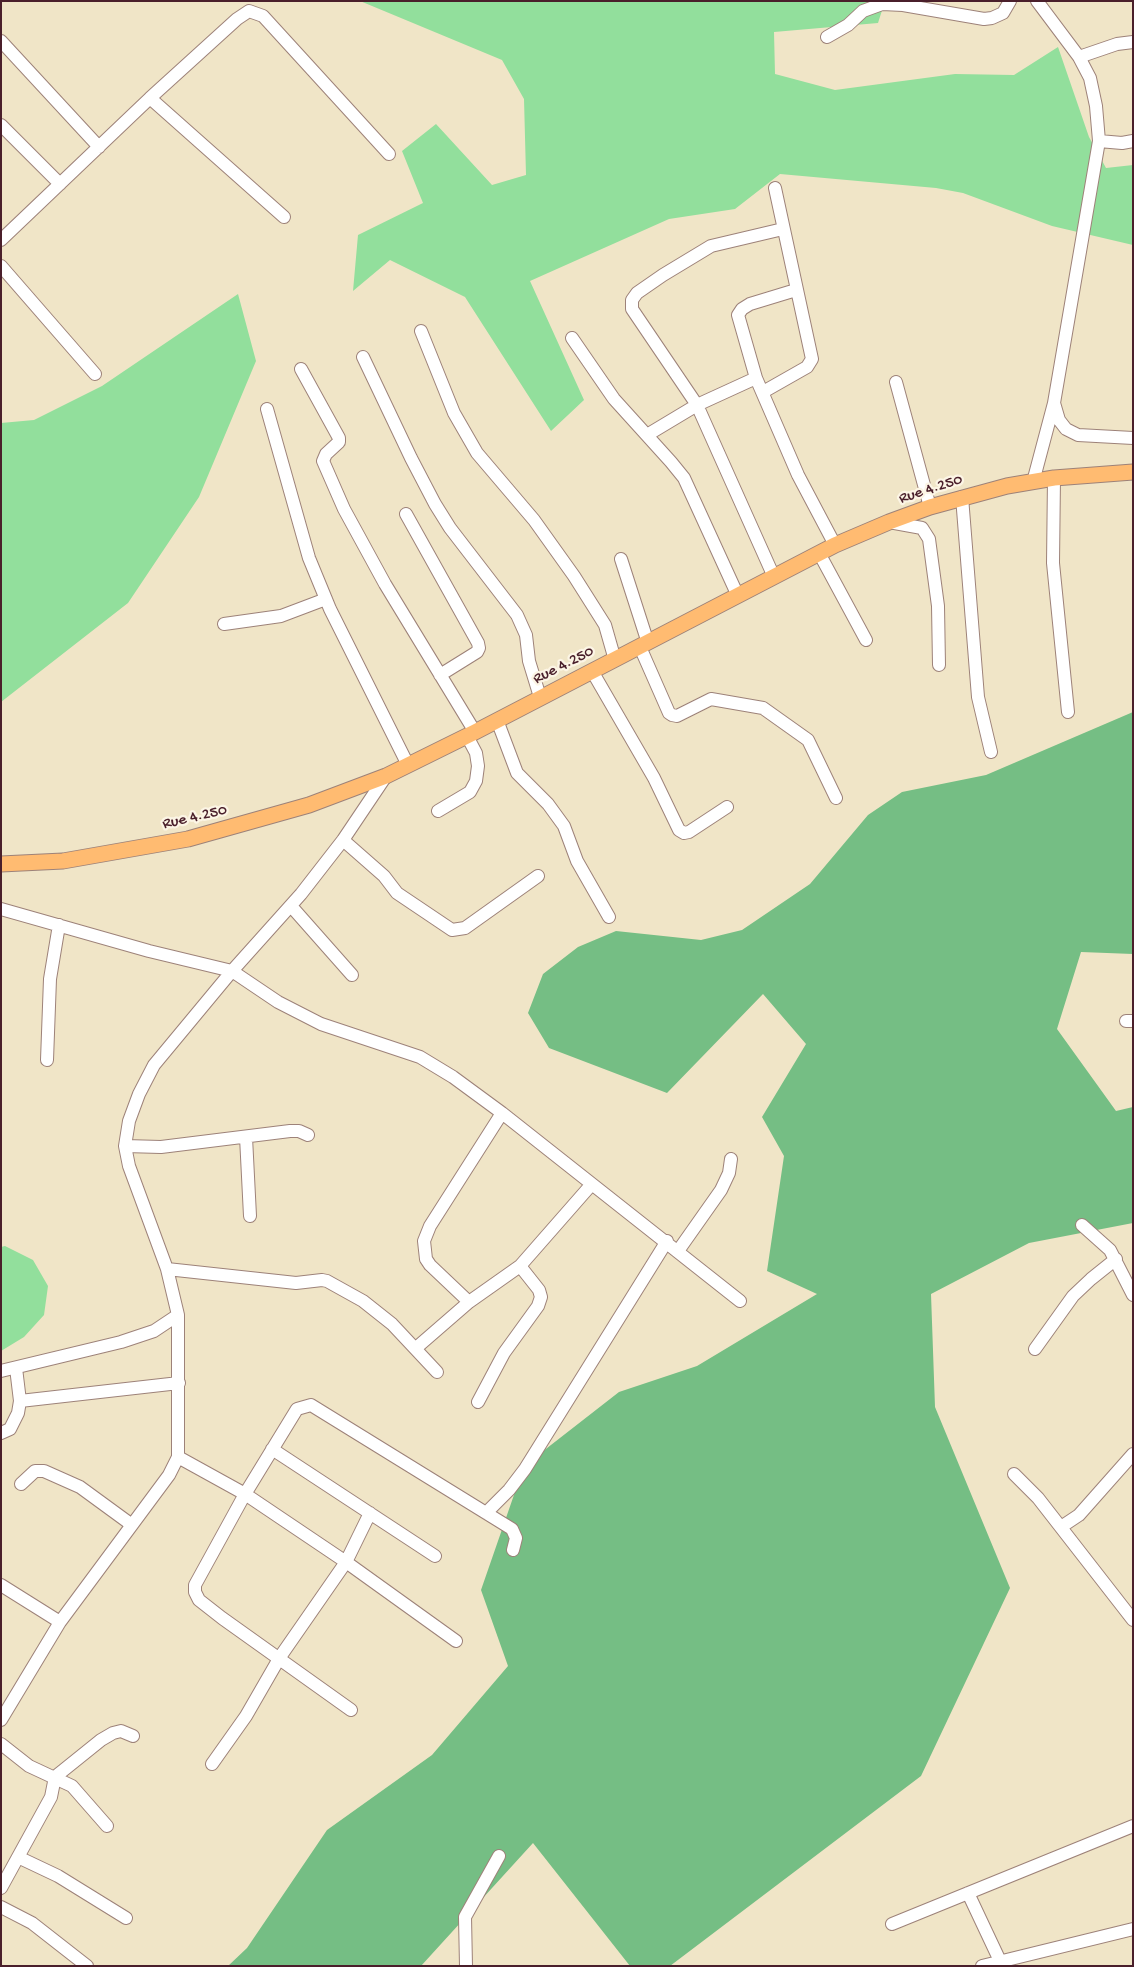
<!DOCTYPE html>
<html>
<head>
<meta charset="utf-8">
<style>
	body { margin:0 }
	#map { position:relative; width:1134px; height:1967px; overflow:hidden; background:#f0e5c7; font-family:"Gochi Hand",sans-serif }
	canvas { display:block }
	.frame { position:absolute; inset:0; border:2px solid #4a1f2b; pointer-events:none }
</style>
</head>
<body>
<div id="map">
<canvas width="1134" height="1967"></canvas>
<div class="frame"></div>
</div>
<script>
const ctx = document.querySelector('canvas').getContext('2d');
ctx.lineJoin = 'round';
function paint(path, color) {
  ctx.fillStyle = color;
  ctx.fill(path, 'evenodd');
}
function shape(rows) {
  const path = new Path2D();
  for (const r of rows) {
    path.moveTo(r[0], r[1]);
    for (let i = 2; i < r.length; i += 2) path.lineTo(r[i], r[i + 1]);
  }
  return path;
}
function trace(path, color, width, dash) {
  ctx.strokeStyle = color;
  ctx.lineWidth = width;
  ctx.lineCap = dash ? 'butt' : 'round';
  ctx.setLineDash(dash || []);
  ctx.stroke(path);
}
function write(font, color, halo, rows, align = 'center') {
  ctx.font = font + ' "Gochi Hand",sans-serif';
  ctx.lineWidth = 4.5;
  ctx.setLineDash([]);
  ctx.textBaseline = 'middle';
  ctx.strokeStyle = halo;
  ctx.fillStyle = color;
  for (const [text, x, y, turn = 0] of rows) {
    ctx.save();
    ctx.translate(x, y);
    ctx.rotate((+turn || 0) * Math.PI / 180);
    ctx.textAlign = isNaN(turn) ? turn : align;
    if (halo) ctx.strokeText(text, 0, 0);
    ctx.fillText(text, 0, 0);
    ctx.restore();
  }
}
const green = shape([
	[360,1,885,1,878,23,774,32,775,74,835,90,955,74,1014,75,1058,47,1089,137,1106,168,1133,165,1133,245,1052,226,963,193,936,188,780,174,735,209,669,219,530,281,584,400,551,431,465,297,390,260,353,291,358,235,423,203,402,151,436,124,492,185,526,175,524,99,502,60],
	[238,294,256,361,199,497,128,603,1,702,1,423,34,420,102,386],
	[5,1246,33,1260,48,1286,44,1315,24,1337,1,1351,1,1247]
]);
const forest = shape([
	[1133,712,1133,954,1081,952,1057,1029,1116,1111,1133,1107,1133,1223,1029,1243,931,1294,935,1407,1010,1588,921,1776,670,1966,630,1966,533,1843,421,1966,228,1966,247,1948,327,1830,432,1755,508,1666,481,1590,524,1466,619,1392,697,1366,817,1294,767,1271,784,1156,762,1117,806,1044,763,994,667,1093,549,1048,528,1013,543,974,578,947,616,931,701,940,742,930,810,884,868,815,902,792,986,775]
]);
const minor = shape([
	[1037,1,1079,57,1090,78,1096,106,1099,141,1054,403,1059,420,1066,429,1078,435,1133,438],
	[827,37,848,25,863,11,882,4,903,5,984,19,992,18,1003,13,1010,1],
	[1,41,99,147],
	[1079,57,1117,44,1133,42],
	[150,98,284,217],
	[1,125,60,184],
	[1099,141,1122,143,1133,141],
	[1,240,150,98,237,19,249,11,263,16,389,154],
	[1,266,95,374],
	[796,290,750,304,742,309,738,315,756,378,798,475,835,545],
	[421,331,454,413,477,453,534,520,574,576,605,625,615,660],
	[572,338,614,399,671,462,684,478,738,596],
	[363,357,411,458,435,504,450,528,517,615,526,635,529,661,540,697],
	[301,369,339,438,339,442,326,454,323,461,344,509,385,584,475,732],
	[896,382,930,507],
	[763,392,807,367,812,359,775,188],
	[267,409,309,558,330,609,408,765],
	[647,435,697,405,756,378],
	[1054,478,1053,563,1068,712],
	[1033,482,1054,403],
	[962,497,978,697,991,752],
	[406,514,478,643,479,648,477,652,440,675],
	[889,522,922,528,929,539,938,606,939,665],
	[819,553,866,640],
	[621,559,648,643],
	[774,577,697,405,632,309,632,300,637,293,663,275,711,246,783,229],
	[224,624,281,616,326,599],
	[640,647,669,713,672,715,677,716,711,699,763,708,808,740,836,798],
	[592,671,654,778,679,830,684,833,689,832,727,807],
	[497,720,517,773,548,804,564,826,577,861,609,917],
	[438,811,470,792,476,781,478,766,476,753,467,736],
	[343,840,384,876,397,893,452,930,465,928,538,876],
	[291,906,352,975],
	[1,909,149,951,232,971,278,1002,321,1024,420,1057,453,1077,502,1113,740,1301],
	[1126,1021,1133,1021],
	[47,1060,50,979,59,925],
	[246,1137,250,1216],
	[125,1146,161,1147,290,1131,299,1131,308,1135],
	[1082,1225,1110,1250,1133,1295],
	[678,1251,721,1190,729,1173,731,1159],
	[167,1269,296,1283,322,1280,327,1281,363,1301,392,1324,437,1372],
	[469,1302,430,1265,426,1259,424,1241,430,1226,502,1113],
	[416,1348,469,1302,520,1266,591,1185],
	[1035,1349,1073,1296,1091,1279,1116,1259],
	[1,1371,121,1342,154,1331,178,1315],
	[20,1401,179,1383],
	[478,1402,504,1353,538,1306,541,1297,539,1290,520,1266],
	[1,1433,10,1429,18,1413,20,1401,16,1368],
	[272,1449,435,1556],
	[178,1457,245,1494,346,1562,456,1641],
	[1014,1474,1038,1498,1133,1620],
	[21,1484,35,1471,44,1471,80,1487,132,1525],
	[486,1513,509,1490,525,1469,667,1241],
	[1061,1527,1079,1515,1133,1454],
	[1,1585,60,1622],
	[351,1710,222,1618,199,1600,195,1592,195,1585,245,1494,297,1409,311,1405,512,1529,516,1538,513,1550],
	[1,1720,60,1622,169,1475,178,1457,178,1315,167,1269,129,1166,125,1146,129,1121,139,1094,154,1065,232,971,301,894,343,840,386,776],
	[1,1744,29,1766,72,1786,107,1826],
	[212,1764,246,1716,280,1657,346,1562,370,1513],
	[20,1858,58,1876,126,1918],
	[1,1888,51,1797,55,1777,101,1740,113,1733,121,1731,133,1736],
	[968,1893,1000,1961],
	[1,1907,32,1923,87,1966],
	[892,1924,1133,1826],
	[466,1966,465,1917,499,1856],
	[982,1966,1133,1929]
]);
const major = shape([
	[1,864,63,861,188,839,309,805,386,776,475,732,835,545,889,522,930,507,1007,486,1054,478,1133,472]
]);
const streetNames = [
	["Rue 4.250",931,490,-18],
	["Rue 4.250",564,666,-27],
	["Rue 4.250",195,818,-13]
];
paint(green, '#92df9c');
paint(forest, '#75be84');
trace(minor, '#9d8279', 14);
trace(major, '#9d8279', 17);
trace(minor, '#fff', 12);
trace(major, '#ffbb71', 15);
write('16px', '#4a1f2b', '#fcf5e5', streetNames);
</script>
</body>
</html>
